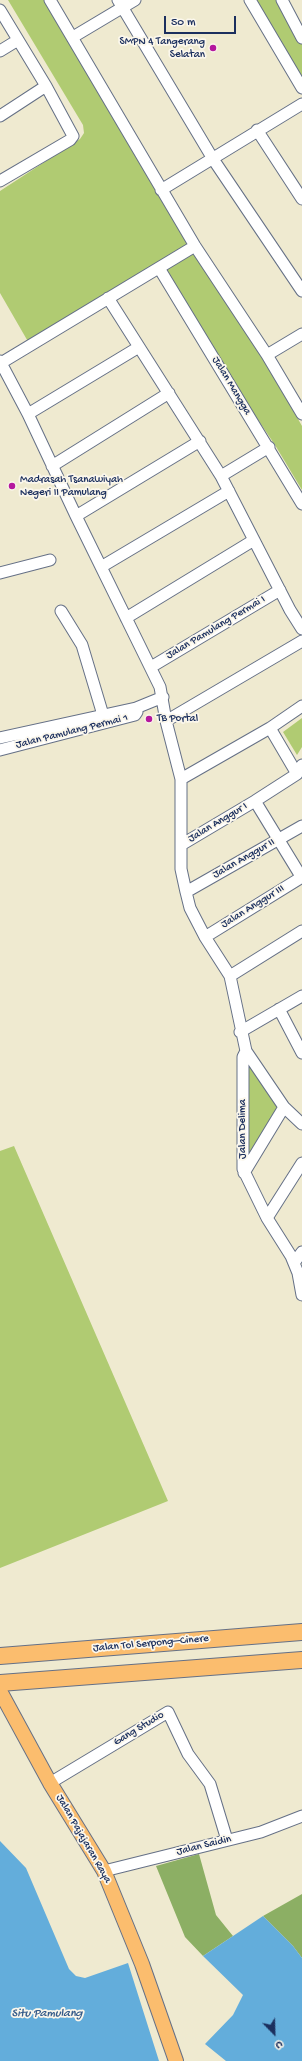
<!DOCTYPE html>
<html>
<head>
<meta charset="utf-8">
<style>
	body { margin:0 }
	#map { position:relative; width:302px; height:2061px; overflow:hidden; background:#efead0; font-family:"Gochi Hand",sans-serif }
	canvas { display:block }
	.north { position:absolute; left:254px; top:2013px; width:40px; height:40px; -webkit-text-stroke:3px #fbf7ec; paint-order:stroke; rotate:157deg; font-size:11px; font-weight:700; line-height:16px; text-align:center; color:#1b2f5e }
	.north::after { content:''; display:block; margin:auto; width:14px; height:18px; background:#1b2f5e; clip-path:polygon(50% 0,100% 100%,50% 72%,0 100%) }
	.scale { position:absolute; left:164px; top:16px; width:72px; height:18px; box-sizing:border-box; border:2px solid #1b2f5e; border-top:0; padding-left:5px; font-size:12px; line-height:14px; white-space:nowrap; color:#1b2f5e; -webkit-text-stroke:3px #fbf7ec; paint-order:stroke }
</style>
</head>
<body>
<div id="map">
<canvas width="302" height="2061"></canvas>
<div class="north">U</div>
<div class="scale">50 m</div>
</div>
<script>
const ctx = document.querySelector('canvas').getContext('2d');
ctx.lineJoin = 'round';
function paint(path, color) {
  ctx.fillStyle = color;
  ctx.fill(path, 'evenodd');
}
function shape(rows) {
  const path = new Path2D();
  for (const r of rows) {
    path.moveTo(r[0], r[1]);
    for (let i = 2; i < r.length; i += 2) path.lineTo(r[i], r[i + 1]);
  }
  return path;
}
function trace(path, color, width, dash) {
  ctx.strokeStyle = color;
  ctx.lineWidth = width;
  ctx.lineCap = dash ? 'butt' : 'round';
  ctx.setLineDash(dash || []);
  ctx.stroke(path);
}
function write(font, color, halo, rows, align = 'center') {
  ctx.font = font + ' "Gochi Hand",sans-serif';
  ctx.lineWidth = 3.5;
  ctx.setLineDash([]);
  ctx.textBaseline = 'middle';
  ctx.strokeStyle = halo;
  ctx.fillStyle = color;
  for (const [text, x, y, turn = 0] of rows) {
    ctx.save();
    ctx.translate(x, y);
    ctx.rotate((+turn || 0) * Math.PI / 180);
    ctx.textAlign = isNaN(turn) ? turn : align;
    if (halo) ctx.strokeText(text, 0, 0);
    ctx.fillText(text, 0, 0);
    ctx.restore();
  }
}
const green = shape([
	[8,0,45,0,262,356,302,426,302,490,275,445,156,268,30,345,0,293,0,191,80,139,84,133,83,125],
	[252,0,281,0,302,35,302,85],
	[302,718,302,747,297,755,283,732],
	[246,1051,284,1107,243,1169],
	[14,1146,168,1501,0,1568,0,1151]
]);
const forest = shape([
	[199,1854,216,1915,233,1936,203,1956,185,1937,156,1866],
	[302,1894,302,1958,293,1946,263,1916]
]);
const water = shape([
	[0,1841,26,1868,69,1969,76,1976,85,1978,128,1963,159,2061,0,2061],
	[263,1916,293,1946,302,1958,302,2061,226,2061,205,2044,233,2015,243,1995,203,1956]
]);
const minor = shape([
	[50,0,195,246,267,355,302,414],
	[118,0,213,159,302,291],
	[250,0,302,88],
	[282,0,302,38],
	[0,10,46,86,73,136,70,140,0,181],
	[73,37,135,0],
	[0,51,18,40],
	[0,116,46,86],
	[257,130,302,199],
	[161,190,302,104],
	[159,268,302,504],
	[108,298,221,476,290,610,302,629],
	[267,355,302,334],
	[0,361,28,414,76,516,160,687,166,721,181,779,181,869,186,892,190,908,205,937,230,976,246,1051,243,1057,243,1169,267,1218,291,1256,298,1273,302,1295],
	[1,363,195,246],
	[28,414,139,347],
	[52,466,169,393],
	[221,476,269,447],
	[76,516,200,441],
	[101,567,229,491],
	[0,573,50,560],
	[61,611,82,645,103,715],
	[126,618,254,540],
	[151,667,280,590],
	[166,721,302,641],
	[270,728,297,774],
	[0,738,136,708,163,697],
	[0,750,135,715,137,712],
	[181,779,270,728,302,706],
	[255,801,302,878],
	[181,845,255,801,297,774,302,765],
	[186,892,302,826],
	[205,937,302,877],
	[230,976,302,931],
	[279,1009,302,1053],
	[240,1032,302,996],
	[246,1051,284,1107,302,1124],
	[244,1173,284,1107],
	[267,1218,302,1163],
	[294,1263,302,1252],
	[50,1783,168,1712,188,1754,210,1784,227,1840],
	[104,1871,261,1832,302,1816]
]);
const major = shape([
	[0,1691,50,1783,104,1871,142,1964,176,2061]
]);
const highway = shape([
	[0,1656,302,1632],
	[0,1683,302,1660]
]);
const markers = [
	[213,48,4,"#b5179e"],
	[12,486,4,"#b5179e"],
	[149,719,4,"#b5179e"]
];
const poiNames = [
	["SMPN 4 Tangerang",205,42,"right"],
	["Selatan",205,55,"right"],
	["Madrasah Tsanawiyah",20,480],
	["Negeri II Pamulang",20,493],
	["TB Portal",157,719]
];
const streetNames = [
	["Jalan Mangga",231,386,59],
	["Jalan Pamulang Permai I",216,628,-31],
	["Jalan Pamulang Permai 1",72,732,-14],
	["Jalan Anggur I",218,823,-31],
	["Jalan Anggur II",244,859,-30],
	["Jalan Anggur III",253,907,-32],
	["Jalan Delima",243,1129,-90],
	["Jalan Tol Serpong–Cinere",151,1644,-5],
	["Gang Studio",139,1729,-31],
	["Jalan Pajajaran Raya",83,1839,60],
	["Jalan Saidin",204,1846,-14]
];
const waterNames = [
	["Situ Pamulang",47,2014]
];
paint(green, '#b0cb72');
paint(forest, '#8caf64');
paint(water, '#63addb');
trace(minor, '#657086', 13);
trace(major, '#657086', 16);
trace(highway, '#657086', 18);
trace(minor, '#fff', 11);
trace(major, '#fbbd6e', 14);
trace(highway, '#fbbd6e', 16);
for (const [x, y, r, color] of markers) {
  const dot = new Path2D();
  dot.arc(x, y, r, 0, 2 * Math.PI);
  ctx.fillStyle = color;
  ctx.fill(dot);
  trace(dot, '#fbf7ec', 1.5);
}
write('11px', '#1b2f5e', '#fbf7ec', poiNames, 'left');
write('11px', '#1b2f5e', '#fbf7ec', streetNames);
write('italic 12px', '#345b8a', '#fbf7ec', waterNames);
</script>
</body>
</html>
